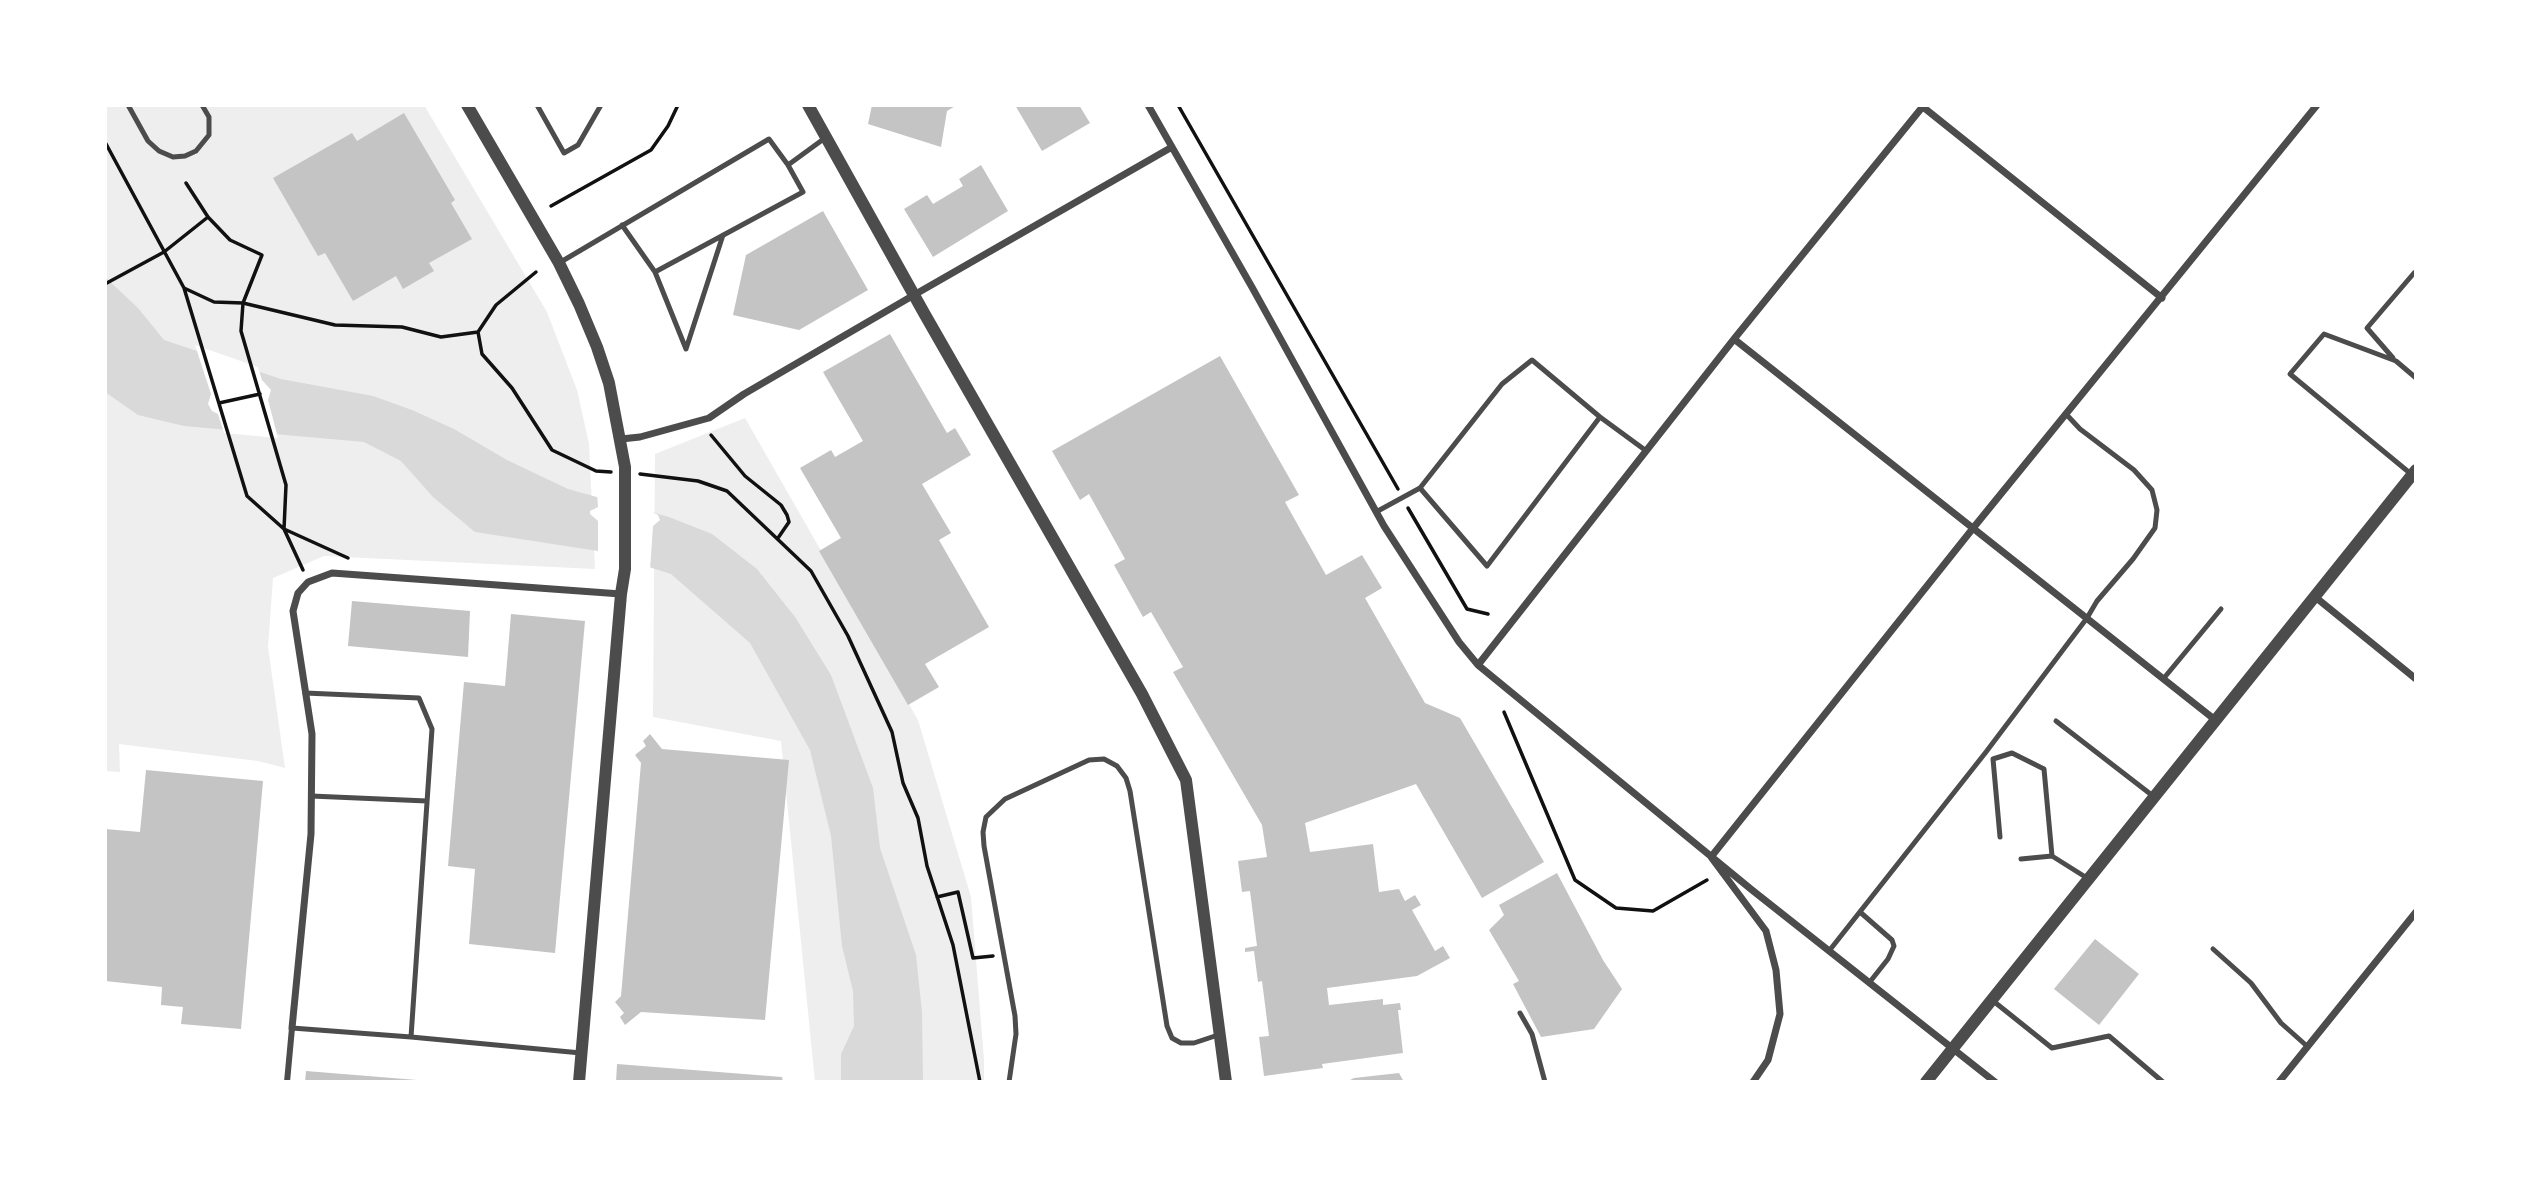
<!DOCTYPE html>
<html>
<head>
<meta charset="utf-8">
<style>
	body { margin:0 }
	#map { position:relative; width:2521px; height:1187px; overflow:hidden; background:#fff; font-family:"Source Sans 3",sans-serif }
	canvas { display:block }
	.frame { position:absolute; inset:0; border:107px solid #fff; pointer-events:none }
</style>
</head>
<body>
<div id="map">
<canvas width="2521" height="1187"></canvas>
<div class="frame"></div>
</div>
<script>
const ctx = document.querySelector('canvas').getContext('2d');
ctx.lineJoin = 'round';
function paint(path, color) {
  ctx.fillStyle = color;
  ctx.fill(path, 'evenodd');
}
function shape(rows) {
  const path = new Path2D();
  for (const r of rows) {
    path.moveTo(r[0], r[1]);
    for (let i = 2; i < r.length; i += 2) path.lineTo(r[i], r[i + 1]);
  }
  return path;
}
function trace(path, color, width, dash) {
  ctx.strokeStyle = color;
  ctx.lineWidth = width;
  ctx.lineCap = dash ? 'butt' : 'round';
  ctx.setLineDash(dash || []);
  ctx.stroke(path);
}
const green = shape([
	[105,105,424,105,547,312,577,390,589,444,595,569,324,556,273,578,268,647,285,768,258,761,119,744,120,772,105,771],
	[745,418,918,720,971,897,984,1060,984,1082,815,1082,781,741,653,717,655,454]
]);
const water = shape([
	[105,277,138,308,164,340,281,379,373,396,412,410,454,429,507,460,568,489,669,517,712,534,757,569,795,617,831,675,873,788,880,848,916,955,922,1012,923,1082,841,1082,841,1054,854,1026,853,991,842,946,831,836,810,750,750,643,671,574,598,551,475,532,433,497,401,461,364,442,184,426,138,415,105,392]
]);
const pier = shape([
	[195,345,258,367,262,380,271,390,268,400,278,438,224,433,218,414,212,411,208,404,211,394],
	[597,493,652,509,652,512,658,515,660,520,653,526,650,570,598,554,598,521,590,514,590,511,598,507]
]);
const building = shape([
	[872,105,957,105,947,111,941,147,868,124],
	[1015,105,1079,105,1090,123,1042,151],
	[404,113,455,200,451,203,472,239,429,263,434,271,403,289,396,276,353,301,325,253,318,256,273,178,352,133,357,141],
	[981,165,1008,211,933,257,904,209,927,195,933,204,963,186,959,179],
	[823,211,868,290,799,330,733,315,746,255],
	[890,334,947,433,955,428,971,455,922,484,951,533,939,540,989,627,925,664,939,687,908,705,819,551,841,538,800,468,831,450,835,457,863,441,823,372],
	[1220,356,1299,495,1285,502,1326,575,1362,555,1382,588,1365,598,1425,703,1460,718,1544,862,1482,898,1416,784,1305,823,1310,852,1373,844,1379,892,1399,889,1405,901,1415,895,1421,905,1412,910,1435,951,1443,946,1450,958,1417,976,1327,988,1329,1005,1383,999,1383,1005,1400,1003,1401,1010,1398,1010,1403,1053,1322,1064,1323,1068,1264,1076,1259,1037,1269,1036,1262,981,1258,982,1254,951,1245,952,1245,948,1257,946,1250,891,1242,892,1238,861,1267,857,1262,825,1173,672,1183,667,1151,612,1143,617,1114,565,1125,559,1089,494,1080,500,1052,451],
	[352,601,470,611,468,657,348,646],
	[511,614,585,621,555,953,469,944,475,869,448,866,464,682,505,686],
	[650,734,662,749,789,760,765,1020,641,1012,625,1025,620,1017,624,1013,615,1002,621,996,641,763,635,755,646,746,643,741],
	[146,770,263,781,241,1029,181,1024,183,1007,161,1005,162,987,105,981,105,829,140,832],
	[1557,873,1603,960,1622,989,1594,1029,1541,1037,1513,984,1519,981,1489,930,1504,915,1499,905],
	[2095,939,2139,974,2099,1025,2054,989],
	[617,1064,782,1077,783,1082,616,1082],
	[306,1071,417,1080,417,1082,305,1082],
	[1399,1073,1404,1082,1346,1082,1354,1078]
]);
const path = shape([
	[1178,105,1398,489],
	[105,142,184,288,214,302,243,303,335,325,402,327,441,337,478,332,482,354,512,388,552,450,596,471,611,472],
	[551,206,651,150,668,126,678,105],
	[208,217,230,240,262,255,243,303,241,331,286,485,284,529,303,570],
	[105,284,164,252,208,217,186,183],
	[184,288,247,496,284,529,348,558],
	[478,332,496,305,536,272],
	[219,403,260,394],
	[711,435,745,476,781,505,787,515,789,522,778,538],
	[640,474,698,481,727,491,811,571,848,636,892,732,903,783,918,818,927,866,953,945,980,1082],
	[1408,508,1467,609,1488,614],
	[1504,712,1575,880,1616,908,1653,911,1707,880],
	[937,897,958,892,973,958,993,956]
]);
const service = shape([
	[128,105,148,141,159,151,173,157,185,156,196,151,209,135,209,117,202,105],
	[537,105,564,153,578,145,601,105],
	[622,225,655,272,803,192,788,165],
	[559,263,769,139,788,165,825,138],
	[655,272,686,349,723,235],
	[2393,358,2367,328,2414,273],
	[2411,474,2290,374,2324,334,2396,361,2416,378],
	[1420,488,1487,566,1600,417],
	[1376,512,1420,488,1502,384,1532,360,1600,417,1645,450],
	[2164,678,2221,609],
	[2056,721,2153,796],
	[311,796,427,801],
	[2000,837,1993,759,2012,753,2044,769,2052,856,2021,859],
	[2052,856,2087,878],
	[1860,912,1892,940,1894,946,1888,959,1869,983],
	[2213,949,2251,983,2281,1023,2308,1047],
	[1829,951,1986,752,2087,618,2097,601,2133,559,2155,528,2157,510,2152,490,2134,470,2080,429,2066,414],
	[1992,1000,2052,1048,2109,1036,2163,1082],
	[1520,1013,1532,1034,1545,1082],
	[292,1028,411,1037,432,729,419,698,305,693],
	[411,1037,581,1053],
	[1009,1082,1016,1034,1015,1016,984,846,983,832,986,817,1005,799,1089,760,1104,759,1117,766,1126,778,1130,791,1167,1026,1172,1038,1181,1043,1194,1043,1218,1035]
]);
const pedestrian = shape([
	[287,1082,292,1028]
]);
const minor = shape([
	[1148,105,1253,289,1384,526,1459,642,1478,665,1752,890,1995,1082],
	[1923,107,2162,298],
	[1734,339,2214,719],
	[621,439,640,437,709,418,744,394,914,295,1172,147],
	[2314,596,2416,679],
	[1478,665,1734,339,1924,105],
	[292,1028,311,834,312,734,293,611,298,593,308,582,332,573,621,594],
	[1753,1082,1768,1060,1780,1014,1776,970,1766,931,1711,857,1974,527,2317,105],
	[2279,1082,2416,912]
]);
const tertiary = shape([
	[467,105,559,263,579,304,597,347,609,383,625,467,625,569,621,594,579,1082],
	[808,105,924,313,1142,694,1186,780,1226,1082],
	[1926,1082,2416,470]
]);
paint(green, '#eee');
paint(water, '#d9d9d9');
paint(pier, '#fff');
paint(building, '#c4c4c4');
trace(path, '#111', 3.5);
trace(service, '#4c4c4c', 5);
trace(pedestrian, '#4c4c4c', 6);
trace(minor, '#4c4c4c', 7);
trace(tertiary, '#4c4c4c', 12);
</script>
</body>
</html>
